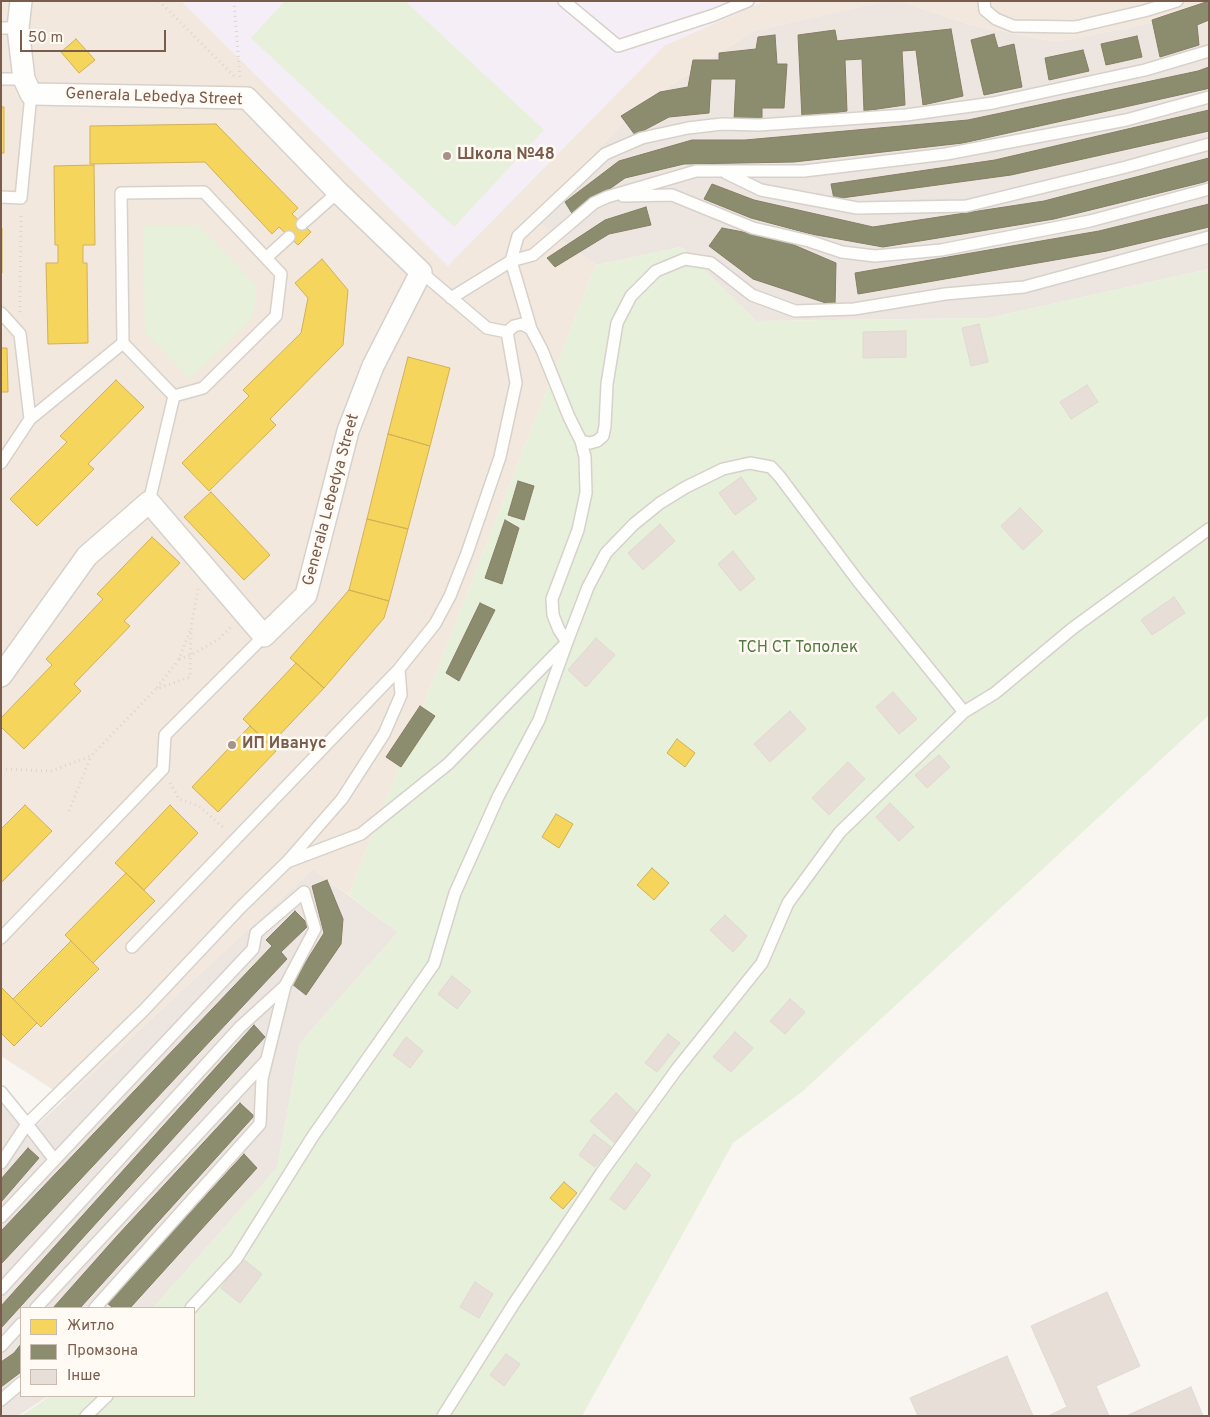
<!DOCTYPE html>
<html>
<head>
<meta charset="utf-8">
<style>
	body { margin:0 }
	#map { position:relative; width:1210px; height:1417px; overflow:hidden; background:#f9f5f0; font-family:Overpass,sans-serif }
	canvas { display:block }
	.frame { position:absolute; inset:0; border:2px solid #7a5c4d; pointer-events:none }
	.legend { position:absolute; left:20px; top:1307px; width:175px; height:90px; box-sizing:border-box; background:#fffaf3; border:1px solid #cabbb1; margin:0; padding:6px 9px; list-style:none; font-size:15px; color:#7a5c4d }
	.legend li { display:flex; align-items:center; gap:10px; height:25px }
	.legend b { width:25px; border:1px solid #cabbb1 }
	.scale { position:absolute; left:20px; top:30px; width:146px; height:22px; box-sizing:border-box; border:2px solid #7a5c4d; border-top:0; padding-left:6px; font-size:15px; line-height:18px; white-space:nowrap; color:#7a5c4d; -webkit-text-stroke:4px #fffaf3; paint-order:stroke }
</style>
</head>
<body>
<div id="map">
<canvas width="1210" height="1417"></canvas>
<div class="frame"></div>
<ul class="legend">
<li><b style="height:14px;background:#f6d55c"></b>Житло</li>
<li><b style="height:14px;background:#8c8c6e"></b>Промзона</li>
<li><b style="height:14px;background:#e6ded7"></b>Інше</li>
</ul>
<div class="scale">50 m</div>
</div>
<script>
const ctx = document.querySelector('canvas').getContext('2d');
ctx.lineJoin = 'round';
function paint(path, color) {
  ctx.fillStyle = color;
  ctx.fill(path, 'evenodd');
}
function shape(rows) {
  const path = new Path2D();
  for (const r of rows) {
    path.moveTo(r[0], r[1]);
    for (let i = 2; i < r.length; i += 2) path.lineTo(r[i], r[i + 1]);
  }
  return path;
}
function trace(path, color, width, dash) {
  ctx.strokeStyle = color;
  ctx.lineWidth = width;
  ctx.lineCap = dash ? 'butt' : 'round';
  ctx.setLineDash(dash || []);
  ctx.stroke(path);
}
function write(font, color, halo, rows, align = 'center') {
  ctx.font = font + ' Overpass,sans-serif';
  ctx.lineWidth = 5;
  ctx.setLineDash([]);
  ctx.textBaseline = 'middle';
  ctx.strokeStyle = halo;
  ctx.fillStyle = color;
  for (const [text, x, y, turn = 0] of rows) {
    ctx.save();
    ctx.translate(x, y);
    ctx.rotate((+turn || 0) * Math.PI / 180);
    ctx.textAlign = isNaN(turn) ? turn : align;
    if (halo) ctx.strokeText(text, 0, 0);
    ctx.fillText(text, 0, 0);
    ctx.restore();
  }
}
const residential = shape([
	[1,1,887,1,753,31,637,108,533,219,596,265,349,895,313,869,66,1098,1,1056],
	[898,1,1209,1,1197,14,1057,42,974,26]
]);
const industrial = shape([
	[887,1,898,1,974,26,1057,42,1197,14,1209,7,1209,269,989,318,756,321,681,247,596,265,533,219,637,108,753,31],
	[313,869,398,932,300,1043,277,1168,153,1308,21,1308,21,1396,48,1396,18,1416,1,1416,1,1101,37,1125]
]);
const education = shape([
	[181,1,765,1,664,46,448,266]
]);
const green = shape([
	[285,1,405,1,544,130,454,227,251,38],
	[199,225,257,286,252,319,190,379,145,332,143,226],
	[681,247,756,321,989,318,1209,269,1209,715,803,1091,733,1143,582,1416,21,1416,50,1396,194,1396,194,1308,153,1308,277,1168,300,1043,398,932,349,895,596,265]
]);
const homes = shape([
	[76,39,95,60,79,73,61,52,76,39],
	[1,107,4,107,4,153,1,153,1,107],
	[216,124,298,208,292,214,311,232,298,245,279,227,272,234,205,162,90,164,90,126,216,124],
	[94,165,95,245,83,245,83,263,87,263,88,343,48,344,46,263,58,263,58,245,55,245,54,166,94,165],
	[1,228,2,228,2,273,1,273,1,228],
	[322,259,348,290,343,345,270,419,276,425,209,491,182,463,249,396,243,390,301,333,308,298,295,283,322,259],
	[1,348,7,348,8,392,1,392,1,348],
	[408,357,450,368,430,446,388,434,408,357],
	[116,380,144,407,88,464,94,469,37,526,10,499,67,442,60,436,116,380],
	[388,434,430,446,408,529,367,519,388,434],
	[211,492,270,555,244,580,184,517,211,492],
	[367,519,408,529,389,601,349,590,367,519],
	[152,537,180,563,124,621,130,626,74,684,81,691,24,749,1,727,1,718,52,665,46,659,103,599,97,594,152,537],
	[349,590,389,601,384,618,324,688,290,658,349,590],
	[296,663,324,688,270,745,243,719,296,663],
	[250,726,276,751,218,812,192,787,250,726],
	[677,739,695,753,685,767,667,753,677,739],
	[25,805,52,831,1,883,1,829,25,805],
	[170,805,198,833,144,890,115,863,170,805],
	[556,814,573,824,559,848,542,837,556,814],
	[652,868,669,883,654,900,637,885,652,868],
	[126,873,155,901,93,963,65,935,126,873],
	[71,941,99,969,41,1027,13,999,71,941],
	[1,987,37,1023,14,1046,1,1033,1,987],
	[564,1182,577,1193,563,1209,550,1198,564,1182]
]);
const industry = shape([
	[1209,1,1209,20,1197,25,1199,45,1160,57,1152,20,1209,1],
	[951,29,963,96,923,105,916,50,902,51,905,105,864,111,862,59,845,60,847,111,802,118,798,35,835,30,837,41,951,29],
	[994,34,998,48,1014,44,1022,87,984,95,971,40,994,34],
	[775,35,777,64,787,64,784,108,762,108,762,119,734,120,736,79,711,79,709,113,669,117,635,135,621,116,660,92,688,87,693,60,719,60,719,53,756,49,758,37,775,35],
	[1137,36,1142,57,1106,65,1101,44,1137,36],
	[1083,50,1089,71,1049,80,1045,58,1083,50],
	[1209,67,1209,88,1206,89,963,143,794,162,684,164,625,178,573,215,565,202,619,161,692,140,745,140,968,120,1198,71,1209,67],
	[1209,110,1209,131,1011,175,834,199,831,184,995,160,1209,110],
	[1209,158,1209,180,1204,182,1054,219,883,247,811,234,751,218,704,199,712,184,754,200,873,227,1044,201,1209,158],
	[1209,204,1209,227,1107,251,858,294,855,273,1099,231,1209,204],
	[646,207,651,225,609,234,555,267,547,258,605,220,646,207],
	[722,228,780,239,836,263,835,306,753,279,709,246,722,228],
	[518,481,534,486,524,520,508,515,518,481],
	[505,520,519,528,502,584,485,578,505,520],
	[480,603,495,610,459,681,446,673,480,603],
	[420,706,435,716,401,767,386,757,420,706],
	[327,880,343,919,341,944,306,995,292,984,324,933,312,886,327,880],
	[295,911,309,925,281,952,287,959,1,1264,1,1231,272,946,266,940,295,911],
	[254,1025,265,1037,1,1328,1,1306,254,1025],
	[240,1103,254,1116,80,1308,53,1308,117,1236,240,1103],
	[28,1148,39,1158,1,1202,1,1179,28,1148],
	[244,1154,257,1168,130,1308,113,1308,107,1303,244,1154],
	[21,1344,21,1372,1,1387,1,1362,14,1353,21,1344]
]);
const building = shape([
	[979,324,988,362,971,366,962,328,979,324],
	[906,331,906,357,863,358,863,332,906,331],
	[1087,385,1098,402,1071,419,1060,402,1087,385],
	[741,477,757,499,735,515,719,493,741,477],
	[1020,508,1043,531,1023,550,1001,526,1020,508],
	[660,524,675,541,643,570,628,553,660,524],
	[733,551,755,579,740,591,718,564,733,551],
	[1174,597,1185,613,1152,635,1141,620,1174,597],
	[596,638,615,655,586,687,568,670,596,638],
	[893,692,917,719,899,734,876,707,893,692],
	[790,711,806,729,770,762,754,744,790,711],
	[939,755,950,767,927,788,915,775,939,755],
	[848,762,865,779,829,815,812,798,848,762],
	[890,803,914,827,899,841,876,817,890,803],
	[725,915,747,936,733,952,710,930,725,915],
	[452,976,471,991,457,1009,438,994,452,976],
	[790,999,805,1012,785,1034,770,1021,790,999],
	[735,1032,753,1048,731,1072,713,1057,735,1032],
	[668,1034,680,1043,657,1072,645,1063,668,1034],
	[406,1037,423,1051,410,1068,393,1055,406,1037],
	[616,1093,641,1117,616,1144,590,1121,616,1093],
	[594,1134,611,1147,595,1167,579,1155,594,1134],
	[636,1163,651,1175,625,1210,610,1199,636,1163],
	[243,1259,262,1274,240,1303,221,1288,243,1259],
	[475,1282,493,1294,479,1318,460,1307,475,1282],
	[1107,1292,1140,1366,1096,1386,1109,1416,1048,1416,1067,1407,1031,1326,1107,1292],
	[506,1354,520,1364,504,1386,490,1375,506,1354],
	[1007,1356,1033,1416,918,1416,910,1398,1007,1356],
	[1191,1387,1203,1416,1126,1416,1191,1387]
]);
const path = shape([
	[159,1,236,78],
	[234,1,240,79],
	[20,312,21,213],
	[179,659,191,655,219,639,231,627],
	[157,688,179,659,190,631],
	[1,769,51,771,91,756,156,689,190,677,191,628,198,589],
	[170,783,179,799,199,806,225,829],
	[69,811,91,756]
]);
const service = shape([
	[564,1,618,46,714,15,748,1],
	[984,1,985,10,996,19,1013,26,1075,27,1144,11,1177,1],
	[1,28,18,28],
	[1,79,24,79],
	[726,173,761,190,857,208,966,206,1126,167,1209,144],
	[623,196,672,195,753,228,809,241,842,252,875,256,941,250,1090,221,1209,189],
	[1,197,21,198,31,94],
	[302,224,338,192],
	[451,298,511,261,533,255,594,203,607,197,696,171,804,171,946,154,1126,120,1209,97],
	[1,313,20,334,30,419,1,463],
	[531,329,511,261,518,236,605,154,642,138,688,128,722,124,759,125,906,115,993,103,1145,70,1209,51],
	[174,396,123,343,121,193,204,192,266,258],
	[174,396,203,388,276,316,281,274,266,258,289,237],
	[30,419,123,343],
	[581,441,590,443,597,441,603,436,605,426,607,384,617,323,631,296,656,271,685,259,711,263,752,295,795,311,854,309,945,294,1024,287,1209,237],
	[149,502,174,396],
	[287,862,361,834,448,764,567,642,588,587,606,553,634,524,660,503,686,487,723,469,750,463,771,467,780,477,858,581,964,712,995,693,1073,628,1209,529],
	[1,938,163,769,165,735,264,636],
	[132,947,399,669],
	[1,1092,27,1124,144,1010,241,907,287,862,342,799,384,734,401,695,399,669,435,624,450,596,467,553,500,457,516,383,507,332],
	[1,1163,27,1124,54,1159],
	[1,1217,253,949,256,933,304,892,315,929,285,986,262,1079,260,1124,95,1308],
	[1,1289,240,1027,285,986],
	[36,1308,265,1062],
	[191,1308,236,1259,313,1136,434,964,455,893,498,797,539,720,567,642,559,630,553,615,552,599,578,530,586,493,585,457,581,441,569,417,542,350,531,329,522,324,514,326,507,332,487,328,421,272],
	[1,1346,21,1324],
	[1,1400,21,1383],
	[86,1416,107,1396],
	[443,1416,513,1305,602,1172,677,1069,762,963,788,903,840,832,964,712]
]);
const minor = shape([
	[1,676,87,556,149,502,264,636,306,595,348,431,373,366,421,272,338,192,247,98,31,94,24,79,18,28,21,1]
]);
const markers = [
	[447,156,5,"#a69286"],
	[232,745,5,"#a69286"]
];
const streetNames = [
	["Generala Lebedya Street",154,98,2],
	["Generala Lebedya Street",332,500,-75]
];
const poiNames = [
	["Школа №48",457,156],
	["ИП Иванус",242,745]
];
const parkNames = [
	["ТСН СТ Тополек",798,649]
];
paint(residential, '#f2e8de');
paint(industrial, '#ede5e0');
paint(education, '#f6eef6');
paint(green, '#e7f0db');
paint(homes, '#f6d55c');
trace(homes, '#d1b158', 1);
paint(industry, '#8c8c6e');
trace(industry, '#877e64', 1);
paint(building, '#e6ded7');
trace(building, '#e2d8d2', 1);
trace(service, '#d7d1cb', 14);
trace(minor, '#d7d1cb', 24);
trace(path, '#dcd5d0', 3, [1, 4]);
trace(service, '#fefefd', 11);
trace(minor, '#fefefd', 21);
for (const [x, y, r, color] of markers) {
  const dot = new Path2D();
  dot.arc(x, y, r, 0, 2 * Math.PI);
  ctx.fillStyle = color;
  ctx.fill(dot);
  trace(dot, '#fffaf3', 2);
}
write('16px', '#7a5c4d', '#fffaf3', streetNames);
write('bold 16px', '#7a5c4d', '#fffaf3', poiNames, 'left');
write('16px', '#537a41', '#fffaf3', parkNames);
</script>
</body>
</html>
